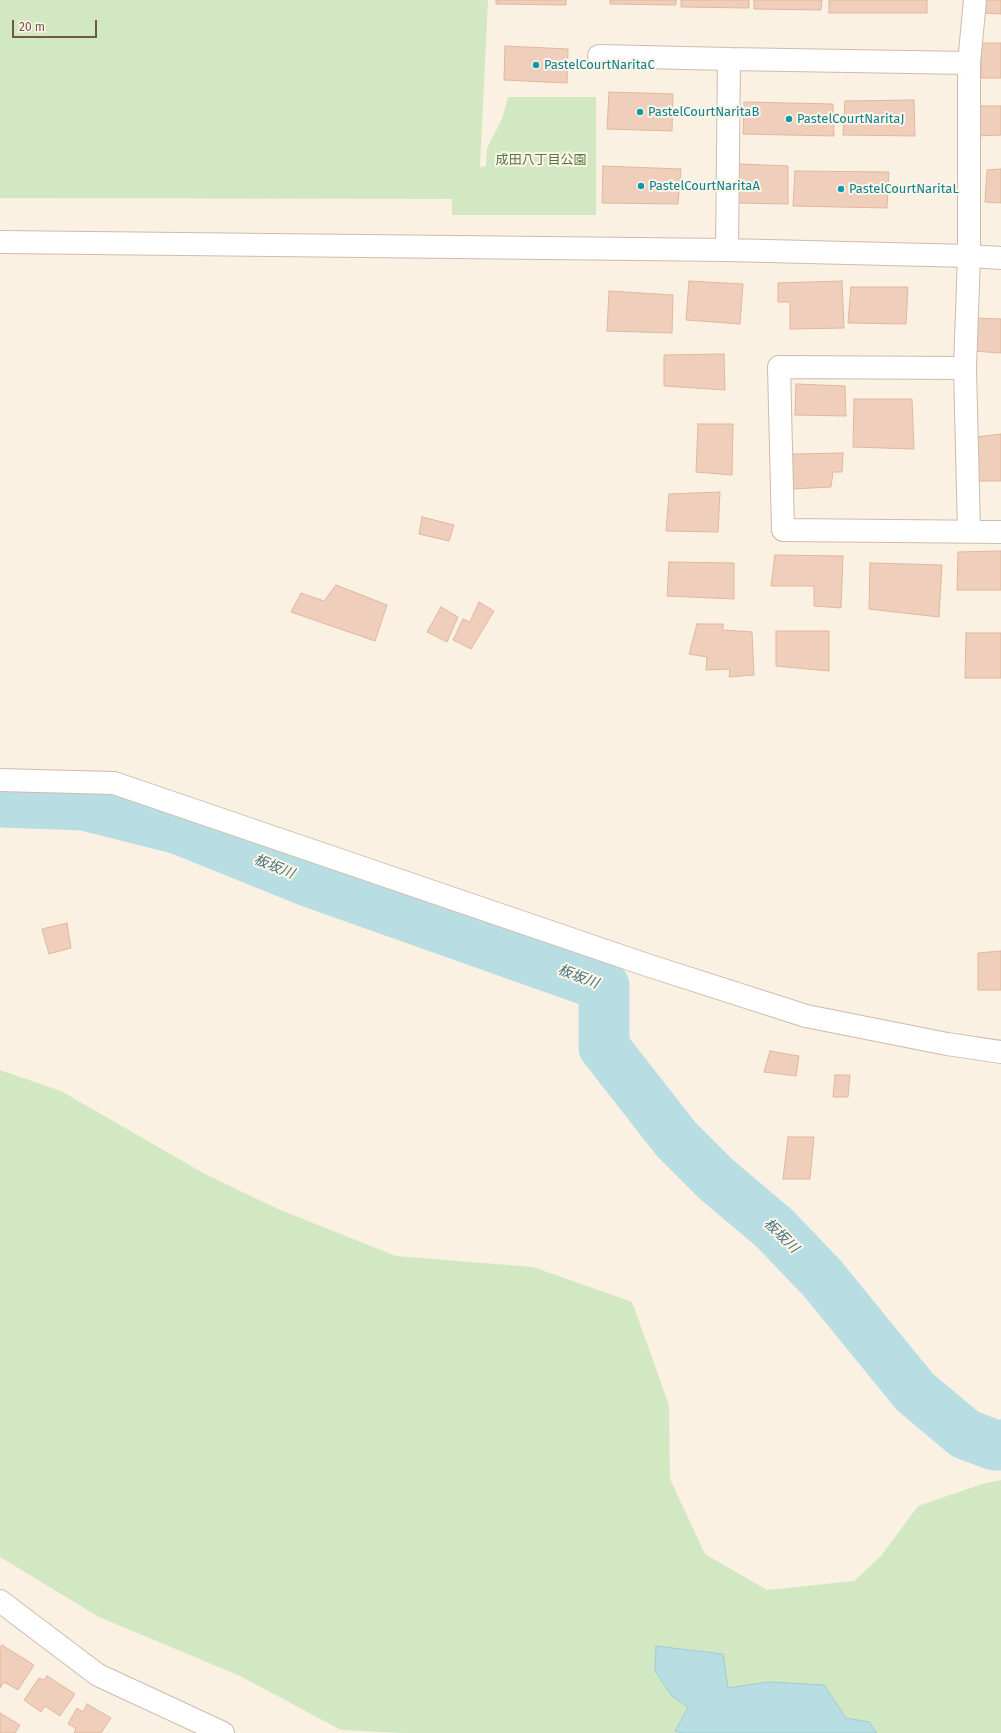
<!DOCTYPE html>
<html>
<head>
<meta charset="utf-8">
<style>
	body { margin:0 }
	#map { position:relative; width:1001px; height:1733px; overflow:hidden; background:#fbf1e2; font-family:"Fira Sans",sans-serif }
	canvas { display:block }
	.scale { position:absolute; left:12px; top:20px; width:85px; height:18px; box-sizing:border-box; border:2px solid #72574a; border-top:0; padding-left:5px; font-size:12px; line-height:14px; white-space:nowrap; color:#72574a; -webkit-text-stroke:3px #fef5e8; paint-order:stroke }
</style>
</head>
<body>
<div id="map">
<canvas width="1001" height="1733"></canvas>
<div class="scale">20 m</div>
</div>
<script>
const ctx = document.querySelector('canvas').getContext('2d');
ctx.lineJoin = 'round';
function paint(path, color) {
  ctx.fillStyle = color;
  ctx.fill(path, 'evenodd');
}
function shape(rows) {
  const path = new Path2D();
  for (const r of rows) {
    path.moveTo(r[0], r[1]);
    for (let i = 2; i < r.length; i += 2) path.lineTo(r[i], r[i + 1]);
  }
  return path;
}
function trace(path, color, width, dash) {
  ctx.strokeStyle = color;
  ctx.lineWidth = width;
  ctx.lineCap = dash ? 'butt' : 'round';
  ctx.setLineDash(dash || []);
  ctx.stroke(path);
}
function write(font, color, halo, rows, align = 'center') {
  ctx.font = font + ' "Fira Sans","Noto Sans JP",sans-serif';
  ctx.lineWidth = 4;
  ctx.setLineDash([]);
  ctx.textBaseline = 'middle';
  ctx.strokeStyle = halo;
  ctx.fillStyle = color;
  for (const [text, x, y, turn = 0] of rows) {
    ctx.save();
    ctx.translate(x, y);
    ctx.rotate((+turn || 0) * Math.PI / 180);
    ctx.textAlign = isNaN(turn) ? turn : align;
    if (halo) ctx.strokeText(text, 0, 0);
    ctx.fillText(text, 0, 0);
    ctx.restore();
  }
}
const green = shape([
	[0,0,488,0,480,167,486,166,487,148,502,119,508,97,596,97,596,215,452,215,452,199,0,198],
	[0,1070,61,1091,205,1174,278,1209,396,1256,533,1267,632,1302,669,1405,670,1479,705,1554,767,1590,854,1581,881,1556,918,1506,982,1484,1001,1480,1001,1733,404,1733,341,1730,240,1676,99,1617,0,1557]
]);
const water = shape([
	[656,1646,723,1654,728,1688,768,1682,824,1685,846,1718,869,1722,877,1733,683,1733,675,1731,688,1707,672,1696,655,1671,656,1646]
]);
const river = shape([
	[0,802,84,805,179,829,313,883,604,986,604,1047,676,1139,716,1179,774,1228,822,1278,915,1392,965,1434,994,1445,1001,1445]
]);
const building = shape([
	[496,0,566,0,566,5,496,4,496,0],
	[610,0,676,0,676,5,610,4,610,0],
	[681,0,749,0,749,8,681,7,681,0],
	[754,0,822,0,821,10,754,9,754,0],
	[829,0,927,0,927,13,829,13,829,0],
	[985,0,1001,0,1001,14,984,13,985,0],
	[981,43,1001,43,1001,78,981,78,981,43],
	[505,46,568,49,567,83,504,80,505,46],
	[609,92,673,94,672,131,607,129,609,92],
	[914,100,915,136,843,135,845,101,914,100],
	[744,102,833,104,834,136,743,134,744,102],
	[979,106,1001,106,1001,135,977,136,979,106],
	[739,164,788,166,788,204,737,203,739,164],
	[603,166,681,169,678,204,602,203,603,166],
	[1001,169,1001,203,985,202,987,170,1001,169],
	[795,171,889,172,887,208,793,206,795,171],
	[689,281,743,284,740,324,686,320,689,281],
	[842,281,844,328,790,329,790,302,778,302,778,283,842,281],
	[851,287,908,287,906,324,848,323,851,287],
	[609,291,673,295,672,333,607,331,609,291],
	[975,318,1001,319,1001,353,972,351,975,318],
	[724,354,725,390,664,386,664,355,724,354],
	[796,384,845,386,846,416,795,415,796,384],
	[854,399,912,399,914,449,853,447,854,399],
	[698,424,733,424,732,475,696,472,698,424],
	[1001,434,1001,481,975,481,976,437,1001,434],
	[843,453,842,472,833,472,831,487,792,489,793,454,843,453],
	[720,492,718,532,666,531,669,494,720,492],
	[422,517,454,525,449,541,419,534,422,517],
	[1001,551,1001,590,957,590,958,552,1001,551],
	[775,555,843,556,841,608,814,606,814,586,771,586,775,555],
	[669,562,734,563,734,599,667,596,669,562],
	[870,563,942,565,939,617,869,609,870,563],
	[336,585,387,605,375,641,291,612,301,593,324,601,336,585],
	[479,602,494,611,471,649,453,640,463,619,470,622,479,602],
	[441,607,458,617,447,642,427,632,441,607],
	[697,624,723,624,723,630,752,632,754,675,729,677,730,669,706,670,707,657,689,654,697,624],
	[776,631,829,631,829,671,776,666,776,631],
	[966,633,1001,633,1001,678,965,678,966,633],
	[67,923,71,948,49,954,42,929,67,923],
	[1001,951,1001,990,978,990,978,953,1001,951],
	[770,1051,799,1056,796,1076,764,1072,770,1051],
	[835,1075,850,1075,848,1097,833,1097,835,1075],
	[788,1137,814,1137,810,1179,783,1179,788,1137],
	[2,1645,34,1665,18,1690,4,1682,0,1688,0,1648,2,1645],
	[47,1676,75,1694,60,1716,45,1706,41,1712,24,1700,39,1678,44,1680,47,1676],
	[87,1704,111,1718,101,1733,74,1733,76,1728,68,1724,77,1708,83,1712,87,1704],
	[0,1713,20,1725,15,1733,0,1733,0,1713]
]);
const minor = shape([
	[599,56,729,59],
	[0,242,727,250,969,256,1001,258],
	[727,250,729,59,969,63],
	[965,368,779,367,783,530,1001,532],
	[969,531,965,368,969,256,969,63,975,0],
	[0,780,114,783,647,965,806,1016,947,1044,1001,1052],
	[0,1601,98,1675,223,1733]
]);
const markers = [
	[536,65,4,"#0f9aa8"],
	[640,112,4,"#0f9aa8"],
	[789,119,4,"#0f9aa8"],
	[641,186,4,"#0f9aa8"],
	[841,189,4,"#0f9aa8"]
];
const cultureNames = [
	["PastelCourtNaritaC",544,65],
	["PastelCourtNaritaB",648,112],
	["PastelCourtNaritaJ",797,119],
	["PastelCourtNaritaA",649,186],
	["PastelCourtNaritaL",849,189]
];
const parkNames = [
	["成田八丁目公園",541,160]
];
const waterNames = [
	["板坂川",274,867,22],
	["板坂川",578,977,21],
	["板坂川",781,1236,44]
];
paint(green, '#d2e8c2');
paint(water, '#b8dee3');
trace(water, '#9fcdd5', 1);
trace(river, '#b8dee3', 51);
paint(building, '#efcfbb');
trace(building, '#e1b69c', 1);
trace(minor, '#cebbad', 24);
trace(minor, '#fff', 22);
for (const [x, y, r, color] of markers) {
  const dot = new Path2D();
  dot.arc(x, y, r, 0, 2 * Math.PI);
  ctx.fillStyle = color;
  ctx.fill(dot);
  trace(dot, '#fef5e8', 1.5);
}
write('13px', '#0d838f', '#fef5e8', cultureNames, 'left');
write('13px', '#537842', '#fef5e8', parkNames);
write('italic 14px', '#42747e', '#fef5e8', waterNames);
</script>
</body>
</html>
